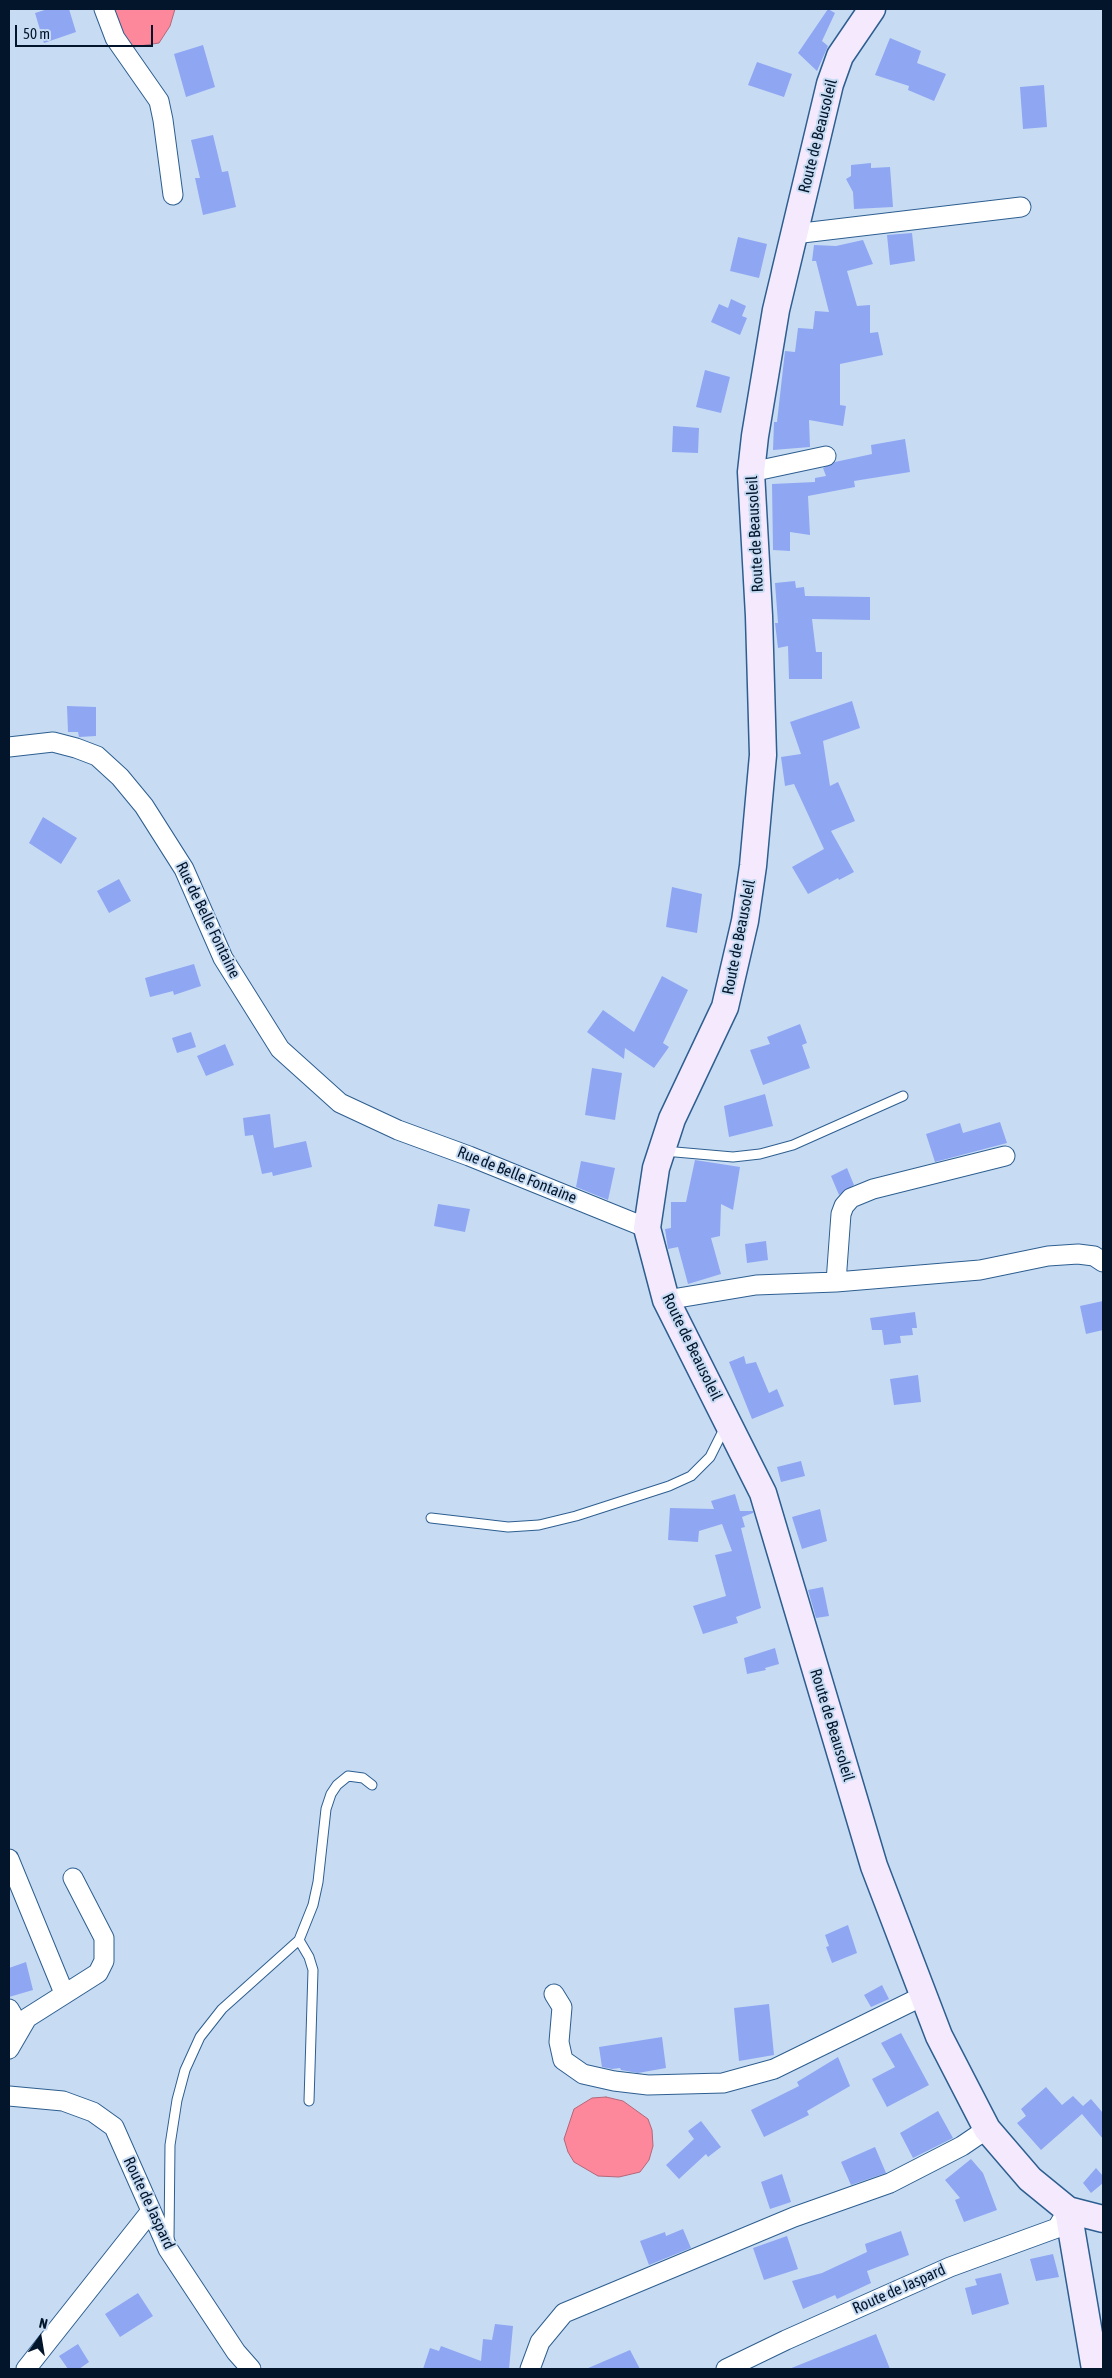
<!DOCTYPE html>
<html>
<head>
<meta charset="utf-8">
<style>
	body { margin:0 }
	#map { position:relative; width:1112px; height:2378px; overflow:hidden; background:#c7dcf3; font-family:"Asap Condensed",sans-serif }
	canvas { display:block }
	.frame { position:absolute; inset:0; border:10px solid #03152a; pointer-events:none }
	.north { position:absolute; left:15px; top:2313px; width:50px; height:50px; -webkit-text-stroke:4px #c7dcf3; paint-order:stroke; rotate:13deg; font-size:14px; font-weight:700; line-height:20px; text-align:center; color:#03152a }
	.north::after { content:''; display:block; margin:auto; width:18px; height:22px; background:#03152a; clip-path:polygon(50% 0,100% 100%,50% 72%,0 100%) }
	.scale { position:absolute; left:15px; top:25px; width:138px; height:22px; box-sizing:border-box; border:2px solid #03152a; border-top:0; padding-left:6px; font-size:15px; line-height:18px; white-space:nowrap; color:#03152a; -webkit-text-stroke:4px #c7dcf3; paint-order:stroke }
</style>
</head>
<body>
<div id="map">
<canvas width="1112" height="2378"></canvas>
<div class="frame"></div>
<div class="north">N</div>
<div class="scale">50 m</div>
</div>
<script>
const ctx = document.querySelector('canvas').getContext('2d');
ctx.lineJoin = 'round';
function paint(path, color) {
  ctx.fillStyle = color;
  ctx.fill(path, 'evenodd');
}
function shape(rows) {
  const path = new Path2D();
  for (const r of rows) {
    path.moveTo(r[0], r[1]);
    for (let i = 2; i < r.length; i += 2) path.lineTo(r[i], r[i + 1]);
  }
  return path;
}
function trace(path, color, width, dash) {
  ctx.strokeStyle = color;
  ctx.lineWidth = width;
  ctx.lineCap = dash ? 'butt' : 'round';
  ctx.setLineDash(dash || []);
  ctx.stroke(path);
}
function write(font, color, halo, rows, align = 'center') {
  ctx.font = font + ' "Asap Condensed",sans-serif';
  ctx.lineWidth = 4;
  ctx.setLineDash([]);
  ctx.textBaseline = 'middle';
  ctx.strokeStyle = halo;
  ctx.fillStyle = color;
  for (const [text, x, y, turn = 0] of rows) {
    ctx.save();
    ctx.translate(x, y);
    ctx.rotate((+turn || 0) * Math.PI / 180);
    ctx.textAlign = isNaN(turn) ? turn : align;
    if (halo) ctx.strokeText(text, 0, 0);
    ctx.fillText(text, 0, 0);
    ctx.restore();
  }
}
const water = shape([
	[107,9,175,9,170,26,159,43,133,47,114,30,107,9],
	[606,2097,623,2101,648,2119,652,2130,653,2146,649,2160,640,2172,619,2177,598,2176,574,2162,568,2152,564,2139,574,2109,592,2098,606,2097]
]);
const building = shape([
	[48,9,69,9,76,32,44,43,35,13],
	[828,9,835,13,822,41,828,46,817,71,798,53],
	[890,38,921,51,917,63,946,74,934,101,908,90,909,86,875,75],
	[203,45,215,87,186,97,174,54],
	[757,62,792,74,784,97,748,85],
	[1044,85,1047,127,1023,129,1020,87],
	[213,135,222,172,228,171,236,207,203,215,195,178,200,178,191,140],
	[871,163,871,168,890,167,893,207,854,209,853,192,846,179,851,176,851,165],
	[912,233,915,261,890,265,887,235],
	[738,237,767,244,759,278,730,271],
	[863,240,873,264,847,271,857,306,870,305,870,333,878,332,883,355,840,364,840,405,846,406,843,426,809,420,810,447,773,450,774,422,777,422,785,351,795,352,798,328,813,329,815,311,829,312,816,261,812,261,814,245,836,246],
	[731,299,746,306,742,316,747,318,740,335,711,322,719,304,728,308],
	[705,370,730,377,721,413,696,407],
	[673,426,699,428,698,453,672,452],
	[905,439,910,472,854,481,855,487,808,496,810,535,790,532,790,551,773,550,772,484,815,482,815,478,826,476,823,468,835,462,872,454,871,445],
	[795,581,796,588,804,587,805,596,870,597,870,620,812,619,816,652,822,652,822,679,789,679,788,646,778,648,775,623,778,623,775,583],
	[852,701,860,728,823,741,830,786,838,782,855,821,831,831,854,872,839,880,838,878,808,894,792,867,824,849,794,784,785,786,781,757,801,754,790,722],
	[67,706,96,707,96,736,79,737,78,732,68,732],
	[43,817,77,838,61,864,29,843],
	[119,879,131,901,109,913,97,891],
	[672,887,702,894,697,933,666,927],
	[194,964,201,986,174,995,173,991,150,997,145,978],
	[662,976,688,990,663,1043,669,1047,654,1068,625,1048,624,1059,587,1032,603,1010,634,1032],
	[800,1024,807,1043,802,1045,810,1068,763,1085,750,1050,770,1044,767,1037],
	[191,1032,196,1047,177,1053,172,1038],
	[225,1044,234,1065,206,1076,197,1056],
	[592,1068,622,1073,615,1120,585,1115],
	[765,1094,773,1126,729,1137,724,1106],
	[270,1114,274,1148,306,1141,312,1167,273,1176,272,1172,262,1174,253,1135,245,1136,243,1118],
	[1000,1122,1007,1143,935,1162,926,1134,960,1123,963,1133],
	[695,1160,740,1167,733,1210,721,1204,720,1236,711,1238,721,1274,688,1284,678,1247,668,1249,665,1229,671,1228,671,1202,686,1202],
	[581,1161,615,1168,608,1200,576,1187],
	[847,1168,854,1185,839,1195,831,1176],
	[438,1204,470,1209,465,1232,434,1226],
	[766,1241,768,1260,747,1263,745,1244],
	[1103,1301,1103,1330,1086,1334,1080,1306],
	[915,1312,917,1328,912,1328,913,1335,900,1336,901,1343,884,1345,882,1330,872,1330,870,1318],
	[744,1356,746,1364,756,1362,769,1393,777,1389,784,1406,752,1419,729,1362],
	[918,1375,921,1402,894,1405,890,1379],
	[801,1461,805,1476,781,1482,777,1467],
	[735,1494,740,1511,753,1511,753,1513,742,1517,745,1527,741,1528,761,1608,736,1617,738,1623,703,1634,693,1606,726,1596,715,1555,732,1551,722,1524,699,1531,698,1542,668,1540,670,1508,714,1509,711,1501],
	[820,1509,827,1541,802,1549,792,1517],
	[823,1587,829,1616,816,1618,808,1590],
	[775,1648,779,1664,765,1668,766,1670,747,1674,744,1658],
	[848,1925,857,1953,832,1963,826,1947,829,1946,825,1935],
	[26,1962,33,1990,9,1997,9,1968],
	[882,1985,889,1999,871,2007,864,1995],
	[769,2004,774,2055,739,2061,734,2008],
	[901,2033,929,2085,887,2107,872,2079,895,2067,881,2043],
	[662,2037,666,2068,638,2073,621,2070,620,2068,612,2069,602,2067,599,2047],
	[838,2057,850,2086,807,2111,809,2115,764,2137,751,2110,799,2086,797,2082],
	[1046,2087,1062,2105,1073,2096,1083,2106,1091,2099,1103,2113,1103,2139,1082,2114,1041,2150,1017,2123,1026,2116,1021,2109],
	[938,2111,953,2138,913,2158,900,2133],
	[701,2121,721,2147,708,2157,706,2154,679,2179,666,2165,694,2139,688,2131],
	[875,2147,886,2173,851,2185,841,2162],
	[971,2159,983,2173,997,2210,964,2222,955,2200,960,2198,945,2180],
	[1096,2168,1103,2176,1103,2183,1091,2193,1083,2183],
	[782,2174,791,2202,770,2209,761,2182],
	[683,2229,691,2248,649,2265,640,2241,665,2232,666,2236],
	[901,2231,909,2255,867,2271,871,2283,837,2299,835,2295,803,2309,792,2281,822,2273,867,2252,865,2244],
	[787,2236,798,2269,764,2280,753,2248],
	[1053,2254,1059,2277,1036,2281,1030,2259],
	[1001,2273,1009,2304,972,2315,965,2288,977,2285,975,2279],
	[138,2293,153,2316,120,2337,105,2314],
	[495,2324,513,2326,509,2369,423,2369,430,2348,439,2351,441,2346,481,2361,483,2339,492,2340],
	[876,2334,890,2369,789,2369],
	[78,2344,89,2362,79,2369,68,2369,59,2356],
	[630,2350,640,2369,586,2369]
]);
const lane = shape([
	[664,1151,733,1157,760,1154,793,1145,903,1096],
	[431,1518,508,1527,539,1525,576,1516,669,1486,691,1476,710,1457,725,1427],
	[299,1940,313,1905,318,1882,326,1809,331,1794,337,1785,348,1776,363,1778,372,1785],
	[169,2239,170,2145,177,2100,185,2070,200,2037,222,2009,299,1940,309,1957,313,1970,309,2101]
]);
const street = shape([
	[104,9,115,38,159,101,163,120,173,195],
	[794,234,1021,207],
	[751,472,826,456],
	[9,747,53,742,76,748,97,756,120,777,144,806,184,869,223,958,280,1049,340,1103,398,1130,469,1156,647,1228],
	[836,1282,841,1214,844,1206,851,1198,873,1189,1005,1156],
	[666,1300,756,1285,836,1282,980,1270,1048,1256,1078,1254,1094,1256,1103,1262],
	[9,1859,64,1993],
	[554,1994,562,2007,559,2042,563,2060,583,2074,614,2081,648,2085,723,2083,774,2069,923,1996],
	[9,2009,12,2014,14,2024,13,2039],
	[9,2049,27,2018,98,1973,104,1961,104,1938,73,1878],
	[9,2096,63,2101,93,2112,114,2127,168,2249,236,2352,251,2369],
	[26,2369,151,2211],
	[530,2369,540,2342,564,2313,794,2217,890,2183,962,2146,987,2129],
	[726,2369,786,2340,950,2267,1057,2228,1068,2210]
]);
const secondary = shape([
	[872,9,840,56,830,84,776,310,755,436,751,472,759,616,763,755,753,866,745,921,725,1007,672,1119,656,1168,647,1228,666,1300,763,1493,874,1866,939,2036,987,2129,1030,2179,1068,2210,1103,2219],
	[1068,2210,1095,2369]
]);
const streetNames = [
	["Route de Beausoleil",818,136,-76],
	["Route de Beausoleil",755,534,-93],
	["Rue de Belle Fontaine",208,920,64],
	["Route de Beausoleil",739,937,-79],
	["Rue de Belle Fontaine",517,1175,22],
	["Route de Beausoleil",692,1347,64],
	["Route de Beausoleil",832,1725,73],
	["Route de Jaspard",149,2203,65],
	["Route de Jaspard",899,2289,-24]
];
paint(water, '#fe889b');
trace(water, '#b36679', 1);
paint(building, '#8fa6f3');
trace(lane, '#2d5e90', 11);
trace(street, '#2d5e90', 21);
trace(secondary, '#2d5e90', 29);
trace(lane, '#fff', 9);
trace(street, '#fff', 19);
trace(secondary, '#f4e9fd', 26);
write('16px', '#03152a', '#c7dcf3', streetNames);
</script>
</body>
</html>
